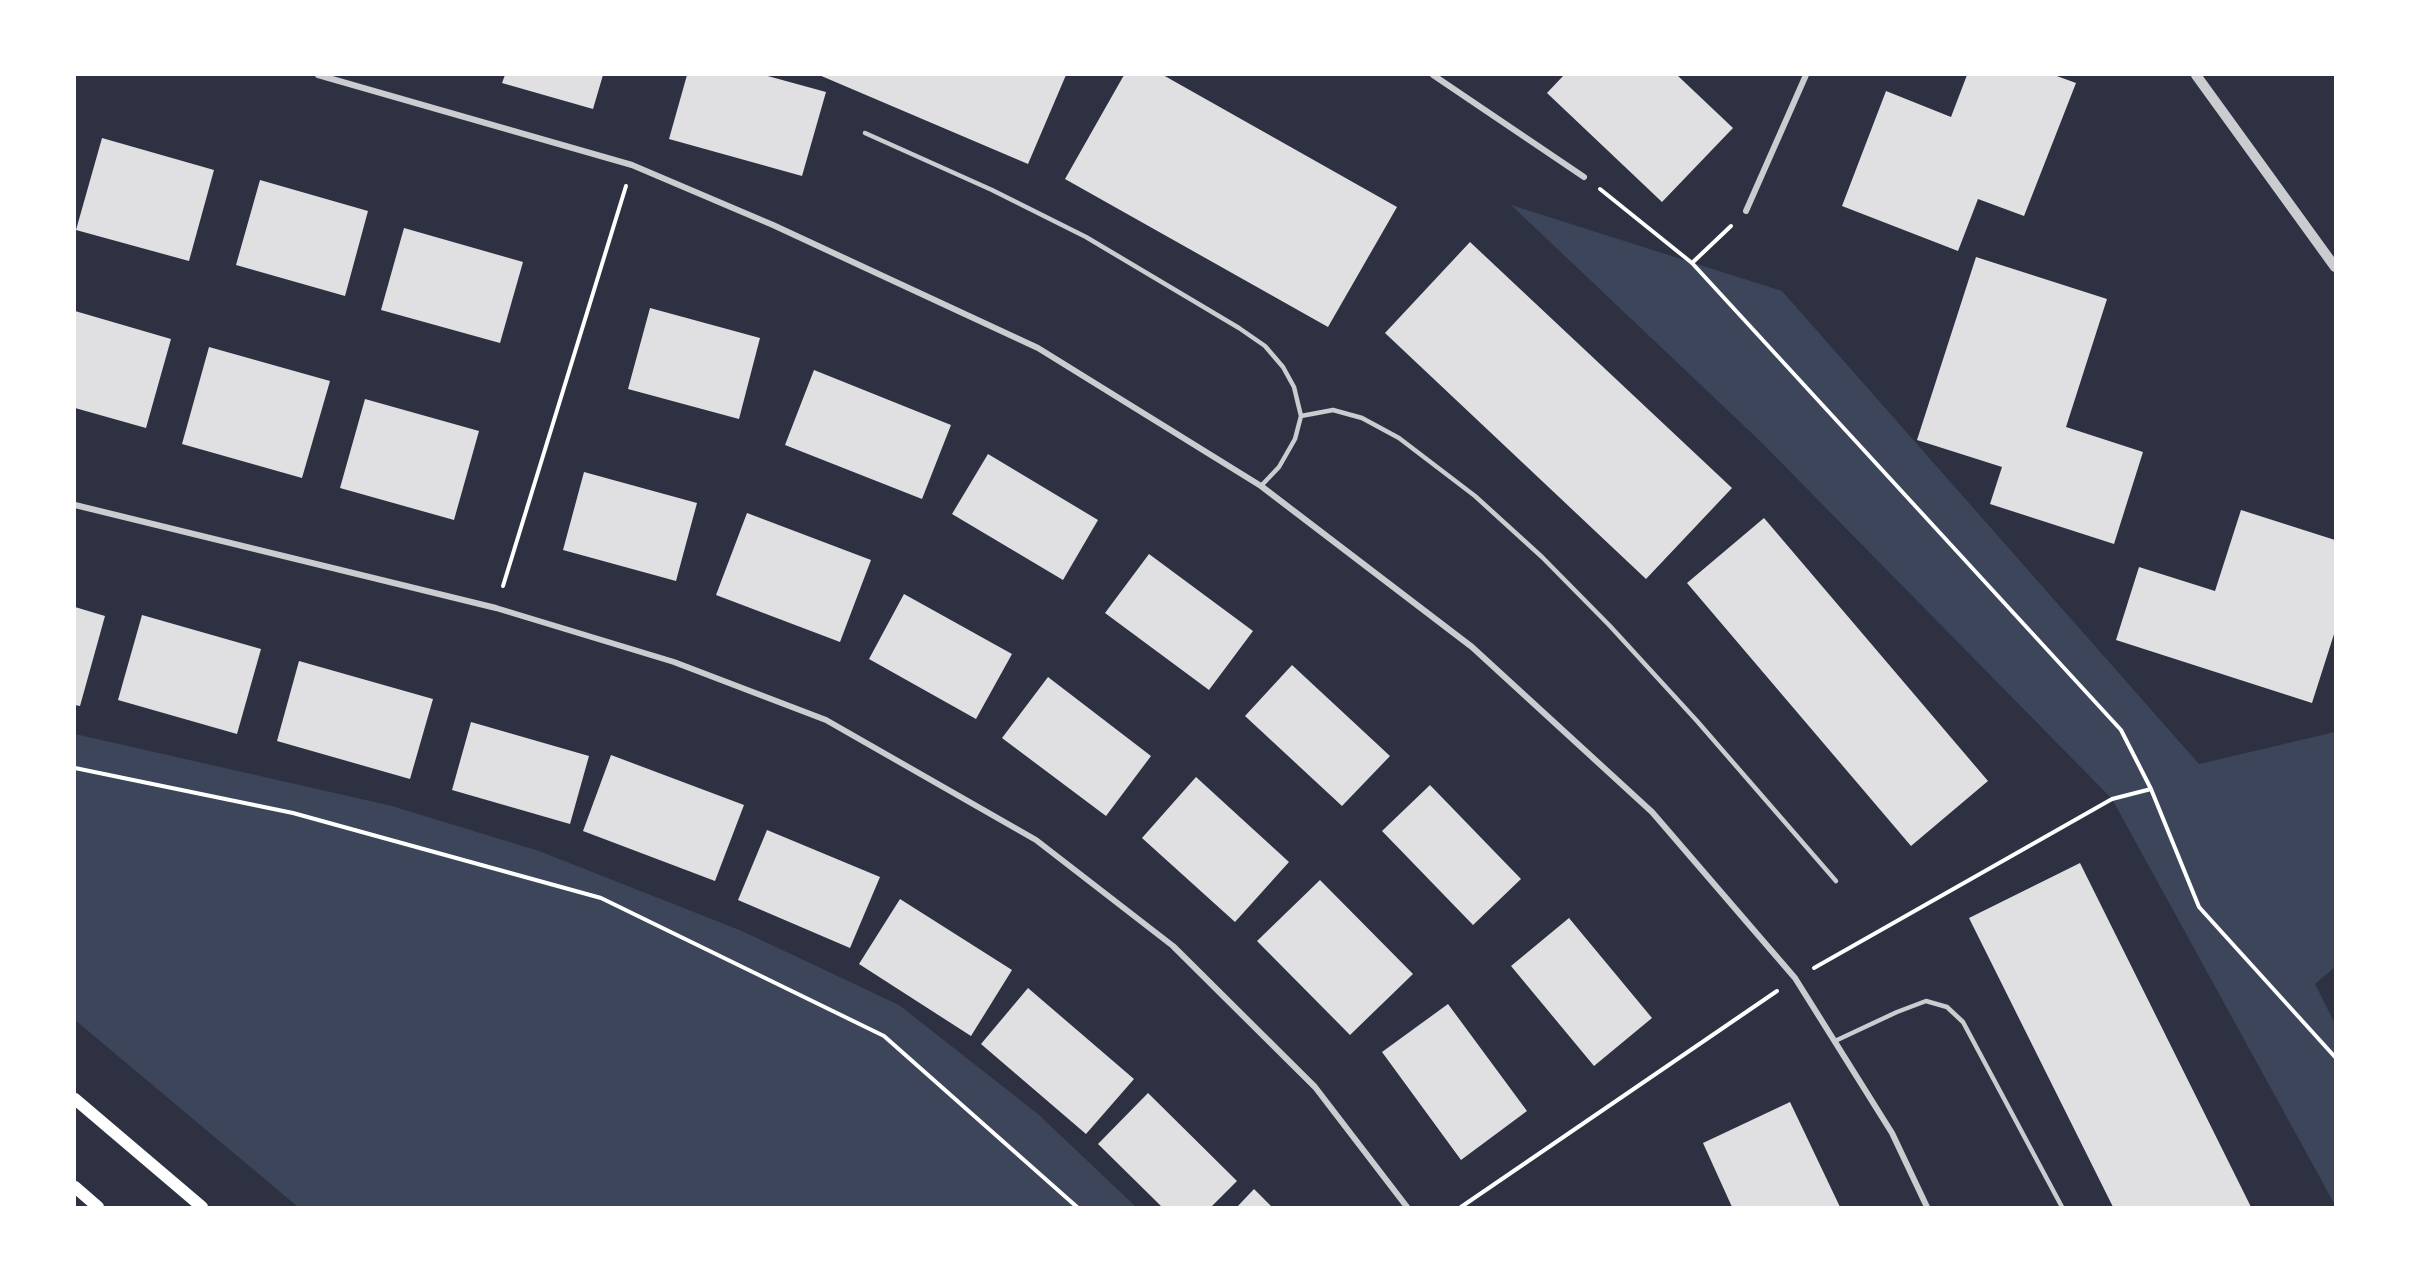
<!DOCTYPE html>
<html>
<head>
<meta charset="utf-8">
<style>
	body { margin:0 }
	#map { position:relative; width:2410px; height:1282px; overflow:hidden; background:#2d3142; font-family:Georgia,serif }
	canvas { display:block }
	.frame { position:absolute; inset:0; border:76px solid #fff; pointer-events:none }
</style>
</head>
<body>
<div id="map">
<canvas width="2410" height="1282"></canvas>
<div class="frame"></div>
</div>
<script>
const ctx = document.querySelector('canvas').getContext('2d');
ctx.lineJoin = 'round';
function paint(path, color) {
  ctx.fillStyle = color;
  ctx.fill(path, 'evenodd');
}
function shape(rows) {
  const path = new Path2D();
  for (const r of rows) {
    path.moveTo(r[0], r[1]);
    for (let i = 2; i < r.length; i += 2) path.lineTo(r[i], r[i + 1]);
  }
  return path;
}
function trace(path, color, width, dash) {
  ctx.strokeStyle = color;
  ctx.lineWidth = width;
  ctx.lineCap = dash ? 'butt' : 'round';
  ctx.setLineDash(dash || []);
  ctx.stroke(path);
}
const green = shape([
	[1511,205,1782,291,2199,764,2335,732,2335,967,2315,984,2335,1024,2335,1205,2112,799,1760,441],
	[75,734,392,806,539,851,742,931,899,1005,1038,1114,1136,1207,298,1207,75,1020]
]);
const building = shape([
	[505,75,603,75,593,109,502,83],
	[687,75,764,75,826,92,802,176,669,139],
	[819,75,1066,75,1028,164],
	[1124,75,1163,75,1397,207,1328,327,1065,179],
	[1564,75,1677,75,1733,128,1662,202,1547,93],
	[1967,75,2054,75,2076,83,2024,216,1978,199,1958,251,1842,206,1886,91,1951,117],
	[102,138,214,170,189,261,76,230],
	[260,180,368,211,345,296,236,265],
	[404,228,523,262,500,343,381,310],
	[1470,242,1732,488,1646,579,1385,333],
	[1976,257,2107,299,2066,427,2143,452,2114,544,1990,504,2002,467,1917,440],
	[650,308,760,338,739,419,628,389],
	[75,311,171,339,146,428,75,408],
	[209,347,330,381,302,478,182,444],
	[814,370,951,425,922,499,785,445],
	[365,399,479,431,454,520,340,488],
	[988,454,1098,520,1063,580,952,514],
	[584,472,697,503,676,581,563,550],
	[2241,510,2335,540,2335,631,2312,703,2116,640,2139,567,2215,591],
	[747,513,871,560,840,642,716,595],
	[1764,518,1988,781,1911,846,1687,583],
	[1149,554,1253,631,1209,690,1105,613],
	[904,594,1012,654,976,719,869,659],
	[75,607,105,616,80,706,75,705],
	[142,615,261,649,237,734,118,700],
	[299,661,433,699,410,779,277,741],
	[1292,665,1390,756,1342,806,1245,716],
	[1048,677,1151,756,1106,816,1002,738],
	[471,722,589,756,570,824,452,790],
	[611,755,744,805,715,881,583,831],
	[1196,777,1289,862,1235,922,1142,838],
	[1430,785,1521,879,1473,925,1382,831],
	[767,830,880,877,850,948,738,900],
	[2080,863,2251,1207,2113,1207,1969,918],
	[1320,880,1413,974,1350,1035,1257,941],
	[900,899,1012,970,971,1036,859,964],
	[1569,918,1652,1018,1594,1066,1511,966],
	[1028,988,1134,1079,1086,1134,981,1044],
	[1448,1004,1527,1111,1461,1160,1382,1052],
	[1148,1093,1237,1181,1211,1207,1162,1207,1098,1144],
	[1790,1102,1840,1207,1732,1207,1703,1143],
	[1254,1189,1272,1207,1237,1207]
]);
const path = shape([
	[1600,189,1692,263,2121,730,2151,789,2112,799,1814,968],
	[1692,263,1731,226],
	[503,586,626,186],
	[75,768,293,813,601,898,884,1036,1077,1207],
	[2151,789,2199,907,2335,1057],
	[1461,1207,1777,991]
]);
const service = shape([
	[865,133,992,190,1086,237,1239,328,1265,346,1283,367,1294,387,1301,416,1295,439,1279,467,1261,486],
	[1301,416,1333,410,1362,418,1399,438,1475,496,1542,557,1610,626,1697,721,1836,881],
	[1835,1041,1897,1012,1926,1001,1947,1007,1963,1022,2062,1207]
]);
const minor = shape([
	[318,75,632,165,773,225,1038,348,1261,486,1472,647,1652,812,1795,978,1892,1133,1927,1207],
	[1433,75,1584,177],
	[1746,211,1806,75],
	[75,505,496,608,674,662,826,720,1036,840,1173,946,1315,1087,1407,1207]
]);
const tertiary = shape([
	[2196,75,2335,267]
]);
const secondary = shape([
	[75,1099,202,1207],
	[75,1187,98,1207]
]);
paint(green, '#3c4559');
paint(building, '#e0e0e3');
trace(path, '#fff', 4);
trace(service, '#caccd0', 4.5);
trace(minor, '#caccd0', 6);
trace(tertiary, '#caccd0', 10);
trace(secondary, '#fff', 12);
</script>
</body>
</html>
